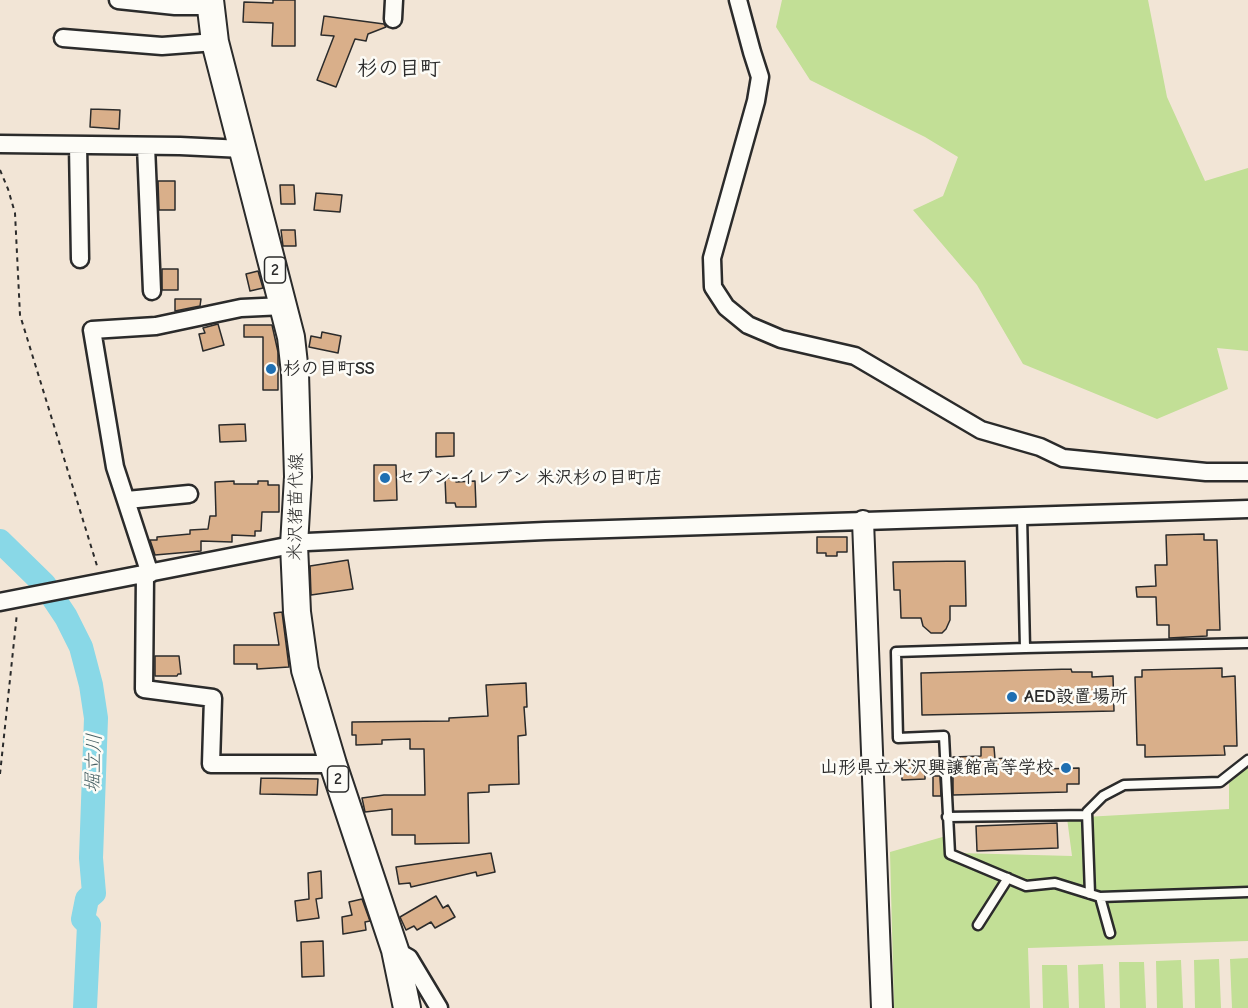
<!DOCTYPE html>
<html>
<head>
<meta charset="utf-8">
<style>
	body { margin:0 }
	canvas { display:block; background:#f2e5d6 }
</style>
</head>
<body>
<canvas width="1248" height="1008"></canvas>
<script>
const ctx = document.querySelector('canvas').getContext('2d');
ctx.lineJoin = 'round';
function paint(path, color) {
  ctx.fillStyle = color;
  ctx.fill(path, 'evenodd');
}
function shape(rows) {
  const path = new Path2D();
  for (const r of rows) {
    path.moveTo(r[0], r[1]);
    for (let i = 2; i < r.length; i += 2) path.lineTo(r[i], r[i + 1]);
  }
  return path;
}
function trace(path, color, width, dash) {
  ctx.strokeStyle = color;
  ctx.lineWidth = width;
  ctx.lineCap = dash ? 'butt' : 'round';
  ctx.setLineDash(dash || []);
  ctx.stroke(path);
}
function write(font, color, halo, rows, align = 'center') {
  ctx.font = font + ' "Comic Neue","Klee One",sans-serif';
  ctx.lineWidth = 5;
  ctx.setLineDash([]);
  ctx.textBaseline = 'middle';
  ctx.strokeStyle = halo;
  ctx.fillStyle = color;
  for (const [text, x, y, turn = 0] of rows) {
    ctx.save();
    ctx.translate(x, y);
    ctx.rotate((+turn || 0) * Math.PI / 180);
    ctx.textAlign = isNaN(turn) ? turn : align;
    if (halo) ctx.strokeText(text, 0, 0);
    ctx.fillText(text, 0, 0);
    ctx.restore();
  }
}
const green = shape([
	[782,0,1148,0,1167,97,1205,181,1248,168,1248,351,1217,348,1228,389,1157,419,1023,364,977,285,913,210,943,196,958,157,925,137,810,80,776,27],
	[1248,766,1248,941,1028,948,1030,1008,894,1008,890,852,946,836,958,853,1072,856,1067,818,1229,809,1229,783],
	[1248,958,1248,1008,1232,1008,1230,959],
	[1219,959,1221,1008,1195,1008,1194,960],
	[1181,960,1183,1008,1157,1008,1156,961],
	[1119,962,1144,962,1146,1008,1120,1008],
	[1103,964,1105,1008,1079,1008,1078,965],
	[1042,965,1067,965,1069,1008,1043,1008]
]);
const river = shape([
	[0,541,44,584,66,617,81,647,91,685,96,718,91,858,94,893,87,899,83,919,89,925,85,1008]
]);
const building = shape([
	[273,0,295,0,295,46,272,46,273,23,243,22,244,2,273,3,273,0],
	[324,16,384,24,386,27,368,34,366,41,355,39,336,87,317,80,334,36,321,35,324,16],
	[91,109,120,110,119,129,90,127,91,109],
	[158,181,175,181,175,210,159,210,158,181],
	[280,185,294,185,295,204,281,204,280,185],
	[316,193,342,195,340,212,314,210,316,193],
	[281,230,295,230,296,246,283,246,281,230],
	[162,269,178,269,178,290,162,290,162,269],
	[258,271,263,288,250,291,246,274,258,271],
	[175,299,201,299,200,306,175,311,175,299],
	[218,324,224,345,203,351,199,334,205,333,203,328,218,324],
	[244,325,272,325,278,352,278,390,263,390,263,337,244,337,244,325],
	[322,332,341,336,338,353,309,347,311,336,321,338,322,332],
	[245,424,246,441,220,442,219,425,245,424],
	[436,433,454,433,454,456,436,457,436,433],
	[374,465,396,465,397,500,374,501,374,465],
	[445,478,456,478,456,482,475,481,476,507,456,507,455,503,446,503,445,478],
	[234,481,234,484,258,484,258,481,268,481,268,485,279,485,279,512,262,512,261,531,255,531,255,536,232,535,232,542,201,541,201,551,155,555,150,540,157,540,157,537,190,534,190,530,208,529,210,516,216,516,215,482,234,481],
	[1204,534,1204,540,1217,540,1220,630,1207,630,1207,636,1169,638,1169,625,1157,625,1156,597,1137,597,1136,587,1156,586,1155,565,1167,565,1166,535,1204,534],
	[817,537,847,537,847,552,837,552,837,556,826,556,826,553,817,553,817,537],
	[348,560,353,589,311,595,310,566,348,560],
	[965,561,966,606,950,606,950,620,946,629,942,633,931,633,923,626,921,618,901,618,900,590,894,590,893,562,965,561],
	[282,612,289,667,257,669,257,664,234,664,234,645,279,645,274,613,282,612],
	[155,656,179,656,181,674,178,674,177,676,155,676,155,656],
	[1222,668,1222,677,1235,676,1237,746,1224,746,1225,755,1145,757,1145,745,1137,745,1135,677,1142,677,1142,670,1222,668],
	[1071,669,1072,672,1092,672,1092,677,1113,676,1114,711,922,715,921,673,1071,669],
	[526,683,527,707,524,707,526,735,518,736,519,784,489,785,489,792,468,793,469,843,415,844,415,835,392,835,392,809,365,812,362,798,384,795,425,795,424,749,410,749,410,739,382,740,382,744,356,745,356,735,352,735,352,722,449,721,449,718,488,716,486,685,526,683],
	[981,747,994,747,995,759,1005,758,1006,770,1079,768,1079,784,1067,784,1067,792,953,795,953,757,981,756,981,747],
	[901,760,925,760,925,779,902,780,901,760],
	[933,776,940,776,941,796,933,796,933,776],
	[261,778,318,779,317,795,260,794,261,778],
	[1057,823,1058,848,977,851,976,826,1057,823],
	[491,853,495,872,477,876,476,872,411,887,410,883,399,884,396,867,491,853],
	[321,871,322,898,316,899,319,918,297,921,295,901,309,899,308,873,321,871],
	[436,896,443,908,448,905,455,917,435,928,431,922,417,930,414,926,406,930,400,917,436,896],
	[362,899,370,921,365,922,366,930,343,934,342,917,352,915,349,902,362,899],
	[323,941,324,976,302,977,301,942,323,941]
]);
const path = shape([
	[0,170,8,189,15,213,20,315,98,569],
	[0,774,17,613]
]);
const service = shape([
	[1022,516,1025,648,1248,643],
	[1025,648,896,652,898,738,944,736,950,854,1026,886,1055,883,1100,897,1248,892],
	[947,817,1087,815],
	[1090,894,1087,812,1103,796,1124,785,1220,782,1248,760],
	[1100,897,1110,933],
	[978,925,1008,878]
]);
const minor = shape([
	[118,0,175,6,210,6],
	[738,0,752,52,760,77,756,101,712,258,713,287,726,307,748,325,781,339,855,356,981,430,1040,447,1063,458,1206,472,1248,472],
	[393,19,394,0],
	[63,38,162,46,215,42],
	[0,144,180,146,243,149],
	[78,145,80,259],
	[146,146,152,291],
	[127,500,189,494],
	[150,574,115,467,92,330,156,326,241,308,284,306],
	[145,575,144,689,213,698,211,764,333,764],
	[0,602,307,542,545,531,1248,509],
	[395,950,409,958,439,1008]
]);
const tertiary = shape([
	[863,521,882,1008]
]);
const primary = shape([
	[210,0,215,42,291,337,295,373,298,477,294,545,297,612,305,670,333,764,395,950,407,1008]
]);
const markers = [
	[271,369,6,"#1f6fb2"],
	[385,478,6,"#1f6fb2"],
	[1012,697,6,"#1f6fb2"],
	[1066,768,6,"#1f6fb2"]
];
const shields = [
	[275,270,21],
	[338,779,21]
];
const shieldNames = [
	["2",275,270],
	["2",338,779]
];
const poiNames = [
	["杉の目町SS",283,369],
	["セブン-イレブン 米沢杉の目町店",397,478],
	["AED設置場所",1024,697],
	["山形県立米沢興譲館高等学校",1054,768,"right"]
];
const streetNames = [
	["米沢猪苗代線",296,507,-89]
];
const waterNames = [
	["堀立川",94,763,-88]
];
const quarterNames = [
	["杉の目町",399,69]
];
paint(green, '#c2df96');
trace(river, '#89d8e7', 24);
paint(building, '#d9af8a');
trace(building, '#2b2b2b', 1.5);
trace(service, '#2b2b2b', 13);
trace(minor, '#2b2b2b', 21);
trace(tertiary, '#2b2b2b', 24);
trace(primary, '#2b2b2b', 30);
trace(path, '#2b2b2b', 2, [4.5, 4.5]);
trace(service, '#fdfcf7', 8);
trace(minor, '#fdfcf7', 16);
trace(tertiary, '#fdfcf7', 20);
trace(primary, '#fdfcf7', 26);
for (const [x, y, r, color] of markers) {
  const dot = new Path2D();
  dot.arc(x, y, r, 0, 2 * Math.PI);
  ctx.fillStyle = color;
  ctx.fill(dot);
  trace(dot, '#fdfcf7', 2);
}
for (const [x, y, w] of shields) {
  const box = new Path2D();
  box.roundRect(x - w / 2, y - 13, w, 26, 4.5);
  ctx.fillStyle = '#fdfcf7';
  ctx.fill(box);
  trace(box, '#2b2b2b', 1.5);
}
write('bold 16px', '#2b2b2b', null, shieldNames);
write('bold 18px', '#2b2b2b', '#fdfcf7', poiNames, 'left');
write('18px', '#2b2b2b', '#fdfcf7', streetNames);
write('italic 20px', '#475f63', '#fdfcf7', waterNames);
write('bold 21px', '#2b2b2b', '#fdfcf7', quarterNames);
</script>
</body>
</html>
